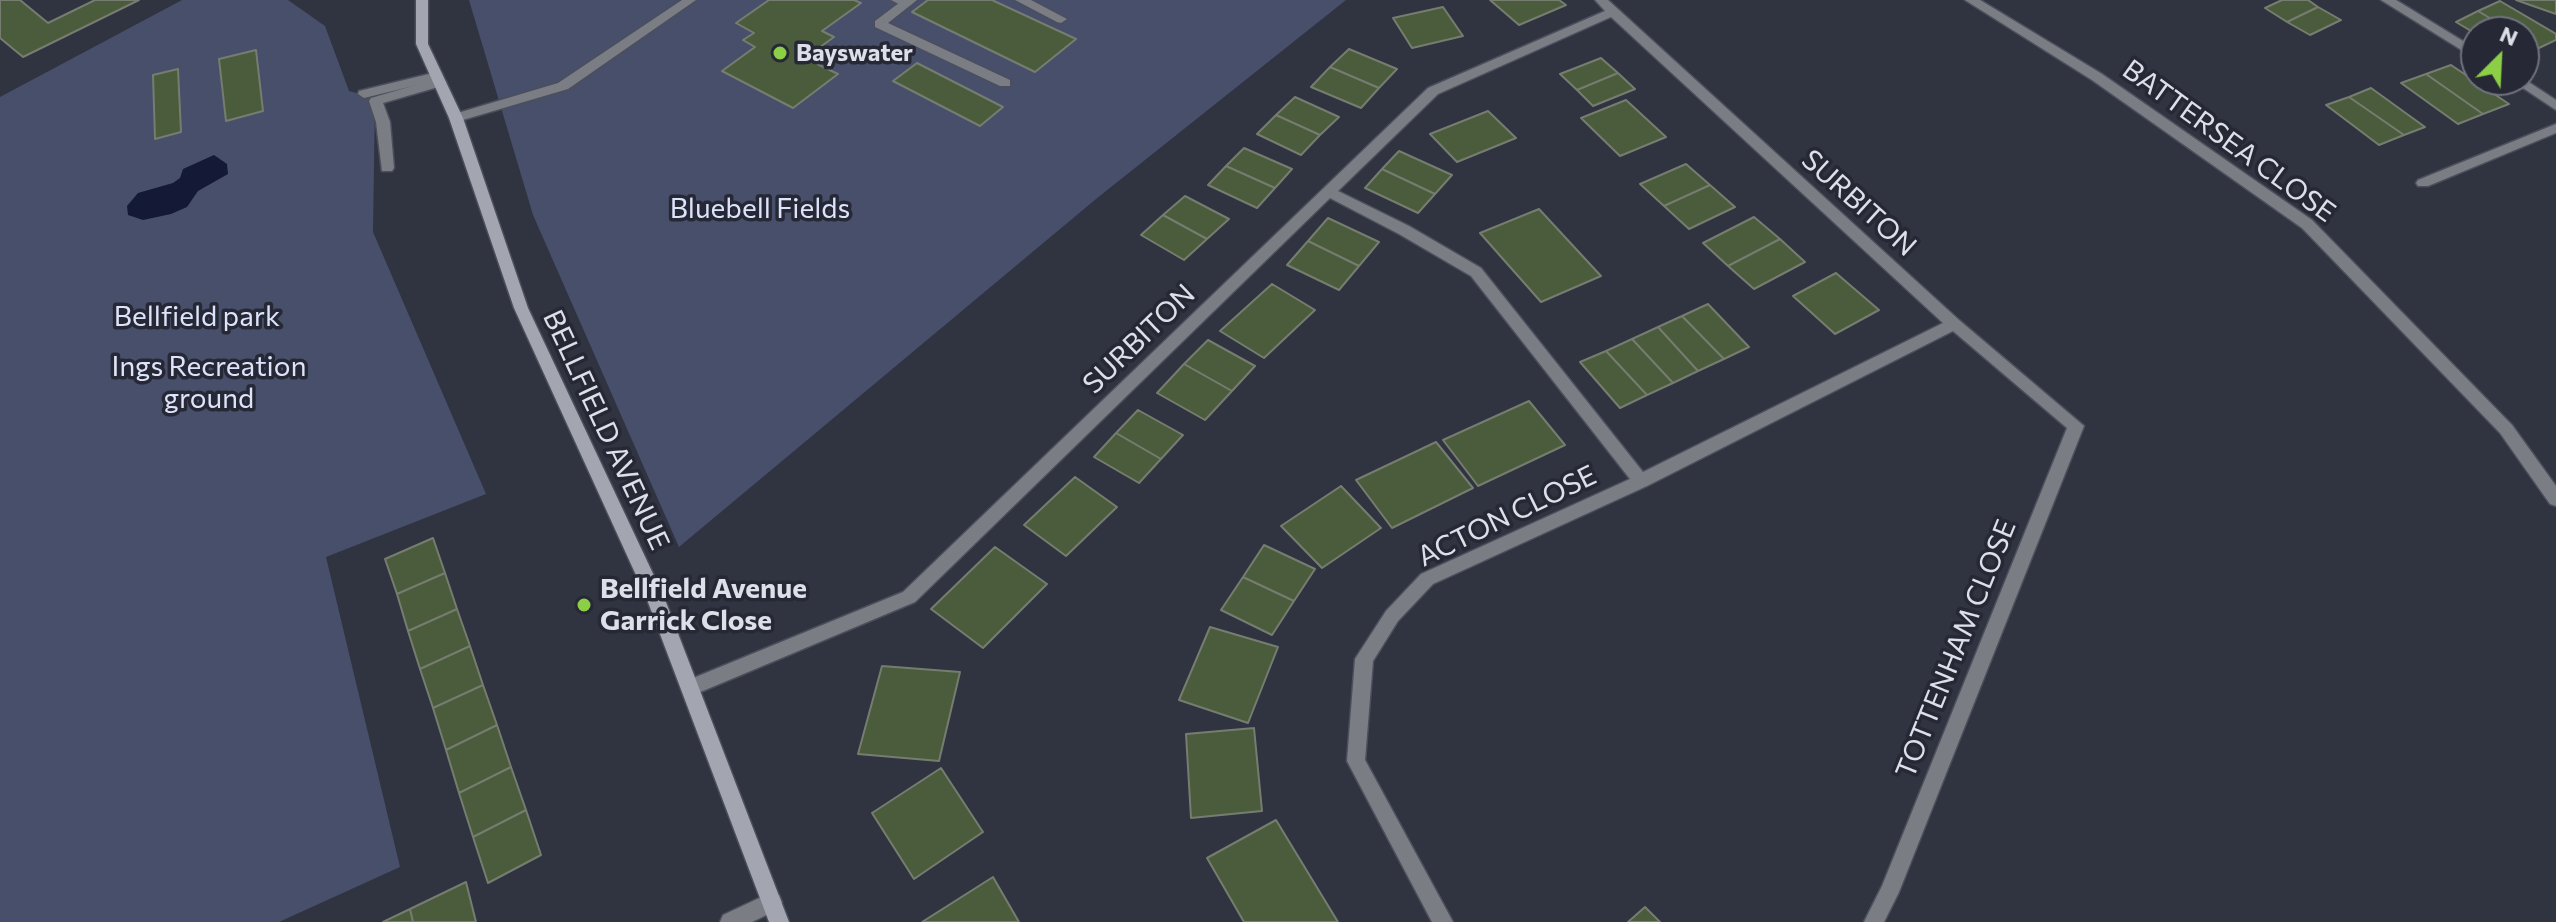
<!DOCTYPE html>
<html>
<head>
<meta charset="utf-8">
<style>
	body { margin:0 }
	#map { position:relative; width:2556px; height:922px; overflow:hidden; background:#303340; font-family:Commissioner,sans-serif }
	canvas { display:block }
	.north { position:absolute; left:2460px; top:16px; width:80px; height:80px; box-sizing:border-box; background:#262935; border:2px solid #6f727d; border-radius:50%; rotate:24deg; font-size:22px; font-weight:700; line-height:32px; text-align:center; color:#dde0e8 }
	.north::after { content:''; display:block; margin:auto; width:28px; height:36px; background:#8cce45; clip-path:polygon(50% 0,100% 100%,50% 72%,0 100%) }
</style>
</head>
<body>
<div id="map">
<canvas width="2556" height="922"></canvas>
<div class="north">N</div>
</div>
<script>
const ctx = document.querySelector('canvas').getContext('2d');
ctx.lineJoin = 'round';
function paint(path, color) {
  ctx.fillStyle = color;
  ctx.fill(path, 'evenodd');
}
function shape(rows) {
  const path = new Path2D();
  for (const r of rows) {
    path.moveTo(r[0], r[1]);
    for (let i = 2; i < r.length; i += 2) path.lineTo(r[i], r[i + 1]);
  }
  return path;
}
function trace(path, color, width, dash) {
  ctx.strokeStyle = color;
  ctx.lineWidth = width;
  ctx.lineCap = dash ? 'butt' : 'round';
  ctx.setLineDash(dash || []);
  ctx.stroke(path);
}
function write(font, color, halo, rows, align = 'center') {
  ctx.font = font + ' Commissioner,sans-serif';
  ctx.lineWidth = 7;
  ctx.setLineDash([]);
  ctx.textBaseline = 'middle';
  ctx.strokeStyle = halo;
  ctx.fillStyle = color;
  for (const [text, x, y, turn = 0] of rows) {
    ctx.save();
    ctx.translate(x, y);
    ctx.rotate((+turn || 0) * Math.PI / 180);
    ctx.textAlign = isNaN(turn) ? turn : align;
    if (halo) ctx.strokeText(text, 0, 0);
    ctx.fillText(text, 0, 0);
    ctx.restore();
  }
}
const green = shape([
	[182,0,288,0,325,26,349,91,375,98,373,232,486,494,326,557,400,867,279,922,0,922,0,97],
	[469,0,1346,0,1096,199,679,547,533,215]
]);
const water = shape([
	[214,155,227,164,228,174,198,191,187,207,171,214,143,220,128,215,127,206,138,193,173,183,180,178,183,169]
]);
const building = shape([
	[0,0,20,0,48,23,95,0,139,0,23,57,0,38,0,0],
	[769,0,854,0,861,3,822,31,834,37,805,58,838,74,793,108,722,71,755,47,743,40,754,33,736,23,769,0],
	[928,0,992,0,1076,39,1035,72,912,12,928,0],
	[1490,0,1559,0,1566,5,1519,25,1490,0],
	[2282,0,2308,0,2318,7,2287,22,2265,8,2282,0],
	[2516,0,2556,0,2556,14,2516,0],
	[2500,1,2556,34,2556,40,2539,48,2524,39,2524,32,2513,32,2478,11,2500,1],
	[1443,7,1463,36,1412,48,1393,18,1443,7],
	[2318,7,2341,20,2310,35,2287,22,2318,7],
	[2478,11,2513,32,2476,34,2456,22,2478,11],
	[1349,49,1397,69,1379,88,1330,67,1349,49],
	[256,50,263,111,226,121,219,59,256,50],
	[1601,58,1618,73,1577,90,1560,74,1601,58],
	[917,63,1003,107,980,126,893,81,917,63],
	[2451,65,2509,104,2483,114,2426,74,2451,65],
	[1330,67,1379,88,1361,108,1311,87,1330,67],
	[178,69,181,132,155,139,153,75,178,69],
	[1618,73,1635,89,1593,106,1577,90,1618,73],
	[2426,74,2483,114,2458,124,2401,83,2426,74],
	[2371,88,2425,127,2404,135,2349,97,2371,88],
	[1295,97,1339,117,1320,135,1276,115,1295,97],
	[2349,97,2404,135,2379,145,2326,105,2349,97],
	[1626,100,1666,137,1620,156,1581,118,1626,100],
	[1488,111,1516,138,1457,162,1430,134,1488,111],
	[1276,115,1320,135,1301,155,1257,134,1276,115],
	[1244,148,1292,169,1275,188,1226,166,1244,148],
	[1399,151,1452,175,1435,194,1382,169,1399,151],
	[1686,164,1710,185,1664,206,1640,184,1686,164],
	[1226,166,1275,188,1257,208,1208,185,1226,166],
	[1382,169,1435,194,1418,213,1365,188,1382,169],
	[1710,185,1735,207,1689,229,1664,206,1710,185],
	[1185,196,1229,219,1207,239,1163,215,1185,196],
	[1539,209,1601,276,1541,302,1480,233,1539,209],
	[1163,215,1207,239,1184,260,1141,235,1163,215],
	[1754,217,1780,239,1728,266,1703,243,1754,217],
	[1328,218,1379,242,1359,266,1308,241,1328,218],
	[1780,239,1805,262,1754,289,1728,266,1780,239],
	[1308,241,1359,266,1339,290,1287,265,1308,241],
	[1836,273,1879,310,1835,334,1793,296,1836,273],
	[1272,284,1315,310,1264,358,1220,331,1272,284],
	[1708,304,1749,347,1724,359,1682,316,1708,304],
	[1682,316,1724,359,1698,371,1658,327,1682,316],
	[1658,327,1698,371,1673,383,1632,339,1658,327],
	[1632,339,1673,383,1647,395,1606,351,1632,339],
	[1208,340,1255,366,1232,391,1184,364,1208,340],
	[1606,351,1647,395,1620,408,1580,362,1606,351],
	[1184,364,1232,391,1205,420,1157,393,1184,364],
	[1529,401,1565,445,1478,486,1443,440,1529,401],
	[1138,410,1183,435,1161,459,1116,433,1138,410],
	[1116,433,1161,459,1139,483,1094,457,1116,433],
	[1436,442,1473,488,1392,528,1356,480,1436,442],
	[1075,477,1117,507,1066,556,1024,525,1075,477],
	[1341,486,1381,528,1322,568,1281,526,1341,486],
	[433,538,445,573,397,594,385,559,433,538],
	[1264,545,1315,569,1294,601,1243,577,1264,545],
	[995,547,1047,584,983,648,931,609,995,547],
	[445,573,457,609,408,631,397,594,445,573],
	[1243,577,1294,601,1272,635,1221,610,1243,577],
	[457,609,470,646,420,669,408,631,457,609],
	[1210,627,1278,647,1248,723,1179,700,1210,627],
	[470,646,483,685,433,708,420,669,470,646],
	[882,666,960,672,939,761,858,754,882,666],
	[483,685,497,725,446,750,433,708,483,685],
	[497,725,511,767,459,793,446,750,497,725],
	[1254,728,1262,811,1191,818,1186,734,1254,728],
	[511,767,526,810,473,837,459,793,511,767],
	[941,768,983,832,914,879,872,813,941,768],
	[526,810,541,855,488,883,473,837,526,810],
	[1276,820,1338,922,1244,922,1207,858,1276,820],
	[993,877,1019,922,922,922,993,877],
	[466,882,476,922,413,922,410,909,466,882],
	[1645,907,1660,922,1628,922,1645,907],
	[410,909,413,922,383,922,410,909]
]);
const lane = shape([
	[903,0,917,0,888,23,1010,80,1010,86,1000,86,875,27,875,21,903,0],
	[1015,0,1031,0,1067,19,1061,23,1057,22,1015,0],
	[440,78,446,82,445,85,383,103,390,122,394,168,392,171,382,171,376,122,369,101,371,98,440,78]
]);
const street = shape([
	[682,0,696,0,568,89,456,122,449,118,451,115,558,83,682,0],
	[891,0,907,0,912,4,906,8,891,0],
	[1595,0,1608,0,1959,320,2084,426,1899,892,1884,922,1864,922,1882,886,2067,428,1953,331,1647,486,1433,584,1398,621,1373,661,1365,760,1453,922,1432,922,1347,761,1355,659,1386,611,1421,574,1630,479,1471,276,1399,234,1330,198,915,602,698,693,692,695,686,693,683,687,686,681,903,592,1428,88,1605,11,1595,0],
	[1611,17,1943,323,1643,472,1481,268,1409,226,1338,191,1438,94,1611,17],
	[1965,0,1980,0,2102,74,2312,220,2512,425,2556,486,2556,506,2550,504,2500,433,2302,228,2092,80,1965,0],
	[2381,0,2396,0,2476,49,2476,59,2381,0],
	[437,72,442,73,442,79,364,98,358,94,359,91,437,72],
	[2524,79,2556,100,2556,110,2511,80,2524,79],
	[2556,124,2556,133,2428,186,2418,186,2416,183,2418,180,2556,124],
	[772,892,779,895,782,902,779,909,752,922,720,922,723,915,772,892]
]);
const secondary = shape([
	[416,0,428,0,428,44,463,118,528,308,664,597,789,922,769,922,646,597,514,308,449,118,416,44,416,0]
]);
const markers = [
	[780,53,8,"#8cce45"],
	[584,605,8,"#8cce45"]
];
const farPoinames = [
	["Bayswater",796,53]
];
const streetNames = [
	["BATTERSEA CLOSE",2229,141,36],
	["SURBITON",1859,203,42],
	["SURBITON",1139,339,-44],
	["BELLFIELD AVENUE",606,430,65],
	["ACTON CLOSE",1507,516,-26],
	["TOTTENHAM CLOSE",1956,649,-68]
];
const parkNames = [
	["Bluebell Fields",760,209],
	["Bellfield park",197,317],
	["Ings Recreation",209,367],
	["ground",209,399]
];
const poiNames = [
	["Bellfield Avenue",600,589],
	["Garrick Close",600,621]
];
paint(green, '#484f6b');
paint(water, '#141935');
paint(building, '#4b5c3d');
trace(building, '#767d70', 2);
trace(lane, '#4c4f5b', 3);
trace(street, '#4c4f5b', 3);
trace(secondary, '#4c4f5b', 3);
paint(lane, '#7b7d84');
paint(street, '#7b7d84');
paint(secondary, '#a3a6b1');
for (const [x, y, r, color] of markers) {
  const dot = new Path2D();
  dot.arc(x, y, r, 0, 2 * Math.PI);
  ctx.fillStyle = color;
  ctx.fill(dot);
  trace(dot, '#262935', 3);
}
write('bold 24px', '#dde0e8', '#262935', farPoinames, 'left');
write('28px', '#dde0e8', '#262935', streetNames);
write('28px', '#dde3fb', '#262935', parkNames);
write('bold 28px', '#dde0e8', '#262935', poiNames, 'left');
</script>
</body>
</html>
